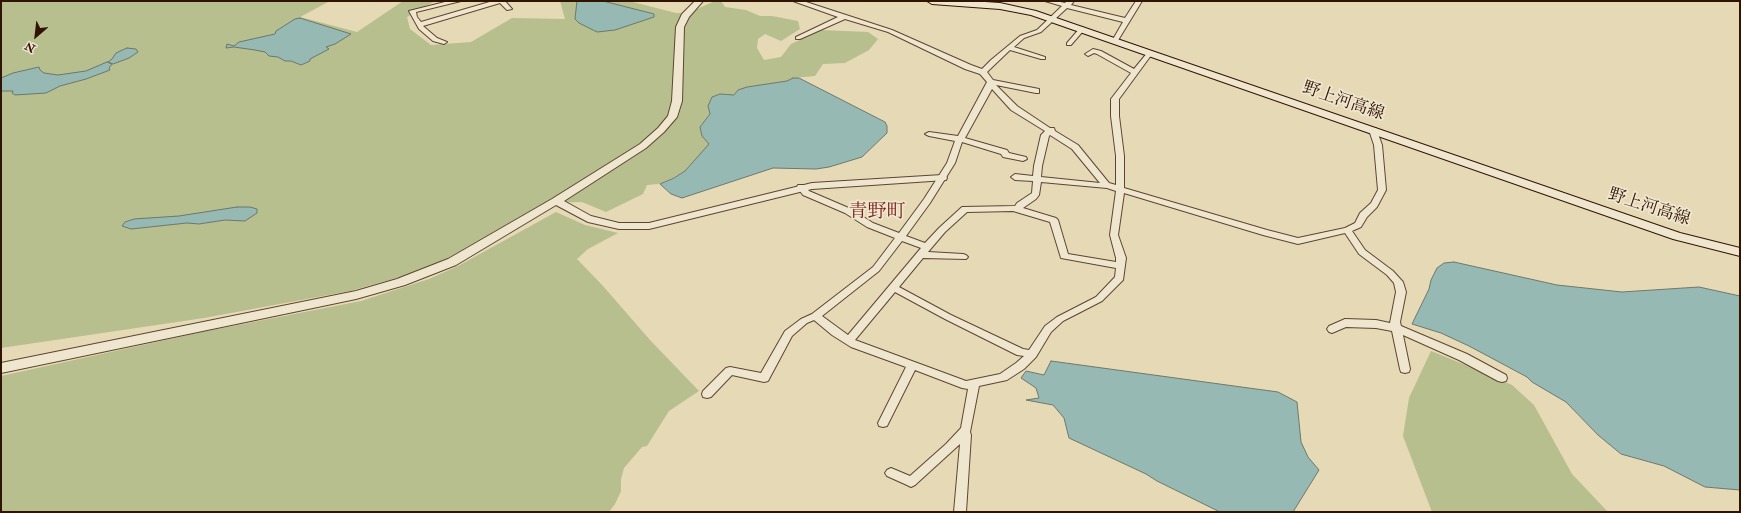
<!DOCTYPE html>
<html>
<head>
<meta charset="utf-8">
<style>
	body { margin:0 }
	#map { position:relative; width:1741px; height:513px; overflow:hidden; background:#e6d9b6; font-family:"IM FELL Double Pica",serif }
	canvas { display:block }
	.frame { position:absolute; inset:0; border:2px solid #311400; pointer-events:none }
	.north { position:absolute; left:16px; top:16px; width:40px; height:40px; -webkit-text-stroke:3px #efe6d0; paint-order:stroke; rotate:208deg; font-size:11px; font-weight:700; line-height:16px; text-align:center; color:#311400 }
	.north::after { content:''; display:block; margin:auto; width:14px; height:18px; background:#311400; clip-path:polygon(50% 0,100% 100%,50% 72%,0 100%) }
</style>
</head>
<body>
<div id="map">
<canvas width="1741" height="513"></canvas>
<div class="frame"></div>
<div class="north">N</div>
</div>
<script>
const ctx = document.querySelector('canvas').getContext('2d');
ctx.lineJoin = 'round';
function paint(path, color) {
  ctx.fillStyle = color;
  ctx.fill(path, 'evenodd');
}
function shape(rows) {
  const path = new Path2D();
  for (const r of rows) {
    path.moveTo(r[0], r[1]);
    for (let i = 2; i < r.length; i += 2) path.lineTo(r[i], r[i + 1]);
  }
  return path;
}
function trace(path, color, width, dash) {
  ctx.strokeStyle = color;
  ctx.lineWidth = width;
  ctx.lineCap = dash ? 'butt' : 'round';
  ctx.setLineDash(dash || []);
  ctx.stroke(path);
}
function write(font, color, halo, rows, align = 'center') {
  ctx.font = font + ' "IM FELL Double Pica","Noto Serif JP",serif';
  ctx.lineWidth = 3.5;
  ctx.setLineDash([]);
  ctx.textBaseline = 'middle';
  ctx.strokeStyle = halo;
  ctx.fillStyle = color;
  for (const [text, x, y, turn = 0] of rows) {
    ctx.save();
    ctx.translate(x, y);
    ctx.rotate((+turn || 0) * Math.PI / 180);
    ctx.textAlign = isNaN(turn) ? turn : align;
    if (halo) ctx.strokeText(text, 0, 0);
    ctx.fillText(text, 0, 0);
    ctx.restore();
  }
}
const green = shape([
	[1,1,330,1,300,17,357,32,403,1,435,1,407,17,410,29,431,45,471,42,512,18,565,19,560,1,629,1,676,13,688,13,715,1,721,1,725,7,746,10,760,16,772,16,798,21,800,29,781,41,765,34,758,39,757,48,764,60,781,57,791,44,821,30,868,32,878,39,869,50,845,63,823,64,815,76,793,78,788,81,747,87,738,90,734,95,720,94,712,97,708,106,710,114,700,127,702,136,710,144,700,155,685,171,673,178,659,184,647,185,643,194,606,212,582,202,544,203,446,259,418,272,350,291,204,318,1,348],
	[556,212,585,225,618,233,588,249,577,259,603,286,650,340,699,391,669,411,647,446,642,447,624,468,621,479,621,491,615,504,609,512,1,512,1,376,202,332,361,301,429,279,458,266],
	[1431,351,1480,371,1512,385,1534,405,1572,474,1608,512,1432,512,1403,436,1409,398]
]);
const water = shape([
	[577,1,603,1,654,14,654,17,615,30,597,32,579,23,575,19,577,1],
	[300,18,351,34,335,44,326,47,329,49,310,59,310,61,301,65,291,61,285,61,278,57,269,56,265,52,255,50,234,47,226,48,227,44,234,46,239,42,275,34,276,31,295,19,300,18],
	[127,48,136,49,138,52,129,58,113,64,108,62,112,59,116,53,127,48],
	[107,62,112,64,109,68,110,70,86,79,60,86,46,93,15,95,12,93,13,91,1,91,1,78,13,73,39,67,40,70,44,73,58,75,86,71,107,62],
	[793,78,799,78,885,122,887,126,887,133,862,157,829,167,816,169,773,168,682,198,671,194,660,184,674,178,685,171,709,144,702,136,700,127,710,114,708,106,712,97,720,94,734,95,738,90,747,87,787,81,793,78],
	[237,207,250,207,257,209,257,213,245,221,225,220,199,224,187,223,131,229,122,226,125,222,134,219,179,216,237,207],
	[1454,262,1557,285,1622,292,1699,287,1740,296,1740,490,1705,487,1664,466,1621,454,1598,435,1566,402,1532,382,1527,377,1469,346,1441,333,1412,324,1429,289,1431,280,1437,268,1444,263,1454,262],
	[1051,361,1278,392,1297,402,1301,442,1308,457,1319,470,1293,512,1220,512,1157,481,1146,474,1069,438,1064,418,1053,405,1026,400,1039,398,1036,388,1021,378,1026,371,1044,375,1051,361]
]);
const minor = shape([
	[449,1,461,1,416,12,417,17,421,22,493,1,505,1,512,9,507,10,500,3,423,26,437,38,447,42,444,44,433,41,419,29,409,11,449,1],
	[793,1,803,1,892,30,971,65,982,69,991,60,1020,36,1037,30,1062,6,1045,1,1056,1,1065,3,1067,1,1074,1,1071,5,1125,18,1136,1,1142,1,1117,42,1113,42,1112,41,1123,22,1067,8,1041,32,1024,38,1014,47,1045,57,1045,59,1041,59,1010,50,987,72,993,80,1039,89,1039,93,1036,93,996,85,1017,106,1050,128,1054,128,1055,131,1078,145,1109,183,1116,185,1116,156,1111,116,1111,99,1131,73,1097,54,1094,53,1088,56,1085,54,1093,49,1101,51,1134,69,1148,52,1152,52,1152,54,1119,99,1119,116,1124,156,1124,188,1267,230,1298,238,1345,228,1355,223,1360,213,1371,203,1378,190,1374,145,1369,130,1370,128,1376,128,1382,145,1386,190,1377,207,1367,217,1361,227,1352,231,1365,250,1393,271,1403,282,1406,292,1400,322,1401,326,1467,354,1506,375,1507,378,1506,381,1502,382,1498,381,1459,360,1403,335,1410,369,1409,372,1405,373,1401,372,1400,369,1392,331,1376,328,1346,327,1332,333,1329,332,1327,329,1329,326,1345,319,1376,320,1390,323,1396,292,1394,283,1387,275,1359,254,1345,233,1298,244,1263,235,1124,193,1118,235,1126,258,1123,280,1102,301,1063,321,1051,332,1036,357,1024,369,1007,380,979,386,970,432,971,435,966,512,954,512,960,444,915,485,911,487,907,485,887,476,885,473,887,470,891,468,910,476,946,444,961,428,968,389,962,388,915,370,887,426,883,427,879,426,878,423,906,367,851,347,832,335,814,320,807,323,792,336,768,381,764,382,732,375,711,397,707,398,703,397,702,394,703,391,726,368,730,367,761,373,785,331,801,319,812,314,873,267,895,238,867,227,845,213,803,195,797,187,798,185,804,185,809,191,851,209,873,223,899,233,924,199,947,163,955,141,929,136,925,134,929,132,958,136,987,82,980,74,965,69,888,32,845,19,800,39,796,39,796,37,838,17,793,1],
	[992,89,1011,110,1045,131,1041,135,1034,166,1033,176,1015,174,1011,177,1015,180,1033,181,1032,193,1017,203,1015,206,962,207,939,228,925,243,906,236,930,203,955,163,962,142,1001,154,1003,157,1023,161,1027,159,1026,157,1009,153,1007,150,965,138,992,89],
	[1050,135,1072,149,1100,183,1041,177,1042,166,1049,136,1050,135],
	[1041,182,1107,188,1116,191,1110,235,1116,258,1116,262,1068,254,1058,220,1056,218,1023,208,1036,199,1039,195,1041,182],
	[1013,211,1050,222,1061,258,1116,268,1115,277,1096,297,1057,317,1045,326,1029,350,1023,349,951,315,899,287,923,258,966,259,968,257,966,255,963,254,928,252,945,232,967,212,1013,211],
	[902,241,921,248,848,335,822,316,879,271,902,241],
	[895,292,945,319,1017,355,1024,356,1016,363,1000,374,966,381,855,340,895,292],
	[1082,27,1084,28,1084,30,1071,45,1067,45,1067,43,1080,28,1082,27]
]);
const tertiary = shape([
	[695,1,703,1,689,17,684,27,682,101,677,117,664,132,646,148,564,201,591,216,619,223,649,223,812,183,942,175,946,176,947,178,946,180,812,189,649,229,619,229,588,222,556,205,456,265,405,285,356,299,1,373,1,363,356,291,397,279,448,259,552,199,640,144,658,128,668,116,672,101,676,27,682,14,695,1]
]);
const secondary = shape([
	[927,1,970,1,1000,3,1036,11,1680,233,1740,248,1740,256,1673,239,1031,15,1000,9,932,4,927,1]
]);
const streetNames = [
	["野上河高線",1343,102,19],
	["野上河高線",1649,208,18]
];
const quarterNames = [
	["青野町",877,213]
];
paint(green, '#b6bf8d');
paint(water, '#97b9b4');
trace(water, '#6e776c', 1);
trace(minor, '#5e452e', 2);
trace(tertiary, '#5e452e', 2);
trace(secondary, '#311400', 2);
paint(minor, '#efe6d0');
paint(tertiary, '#efe6d0');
paint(secondary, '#efe6d0');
write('17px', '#311400', '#efe6d0', streetNames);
write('19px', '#7a1f14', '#efe6d0', quarterNames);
</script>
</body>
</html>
